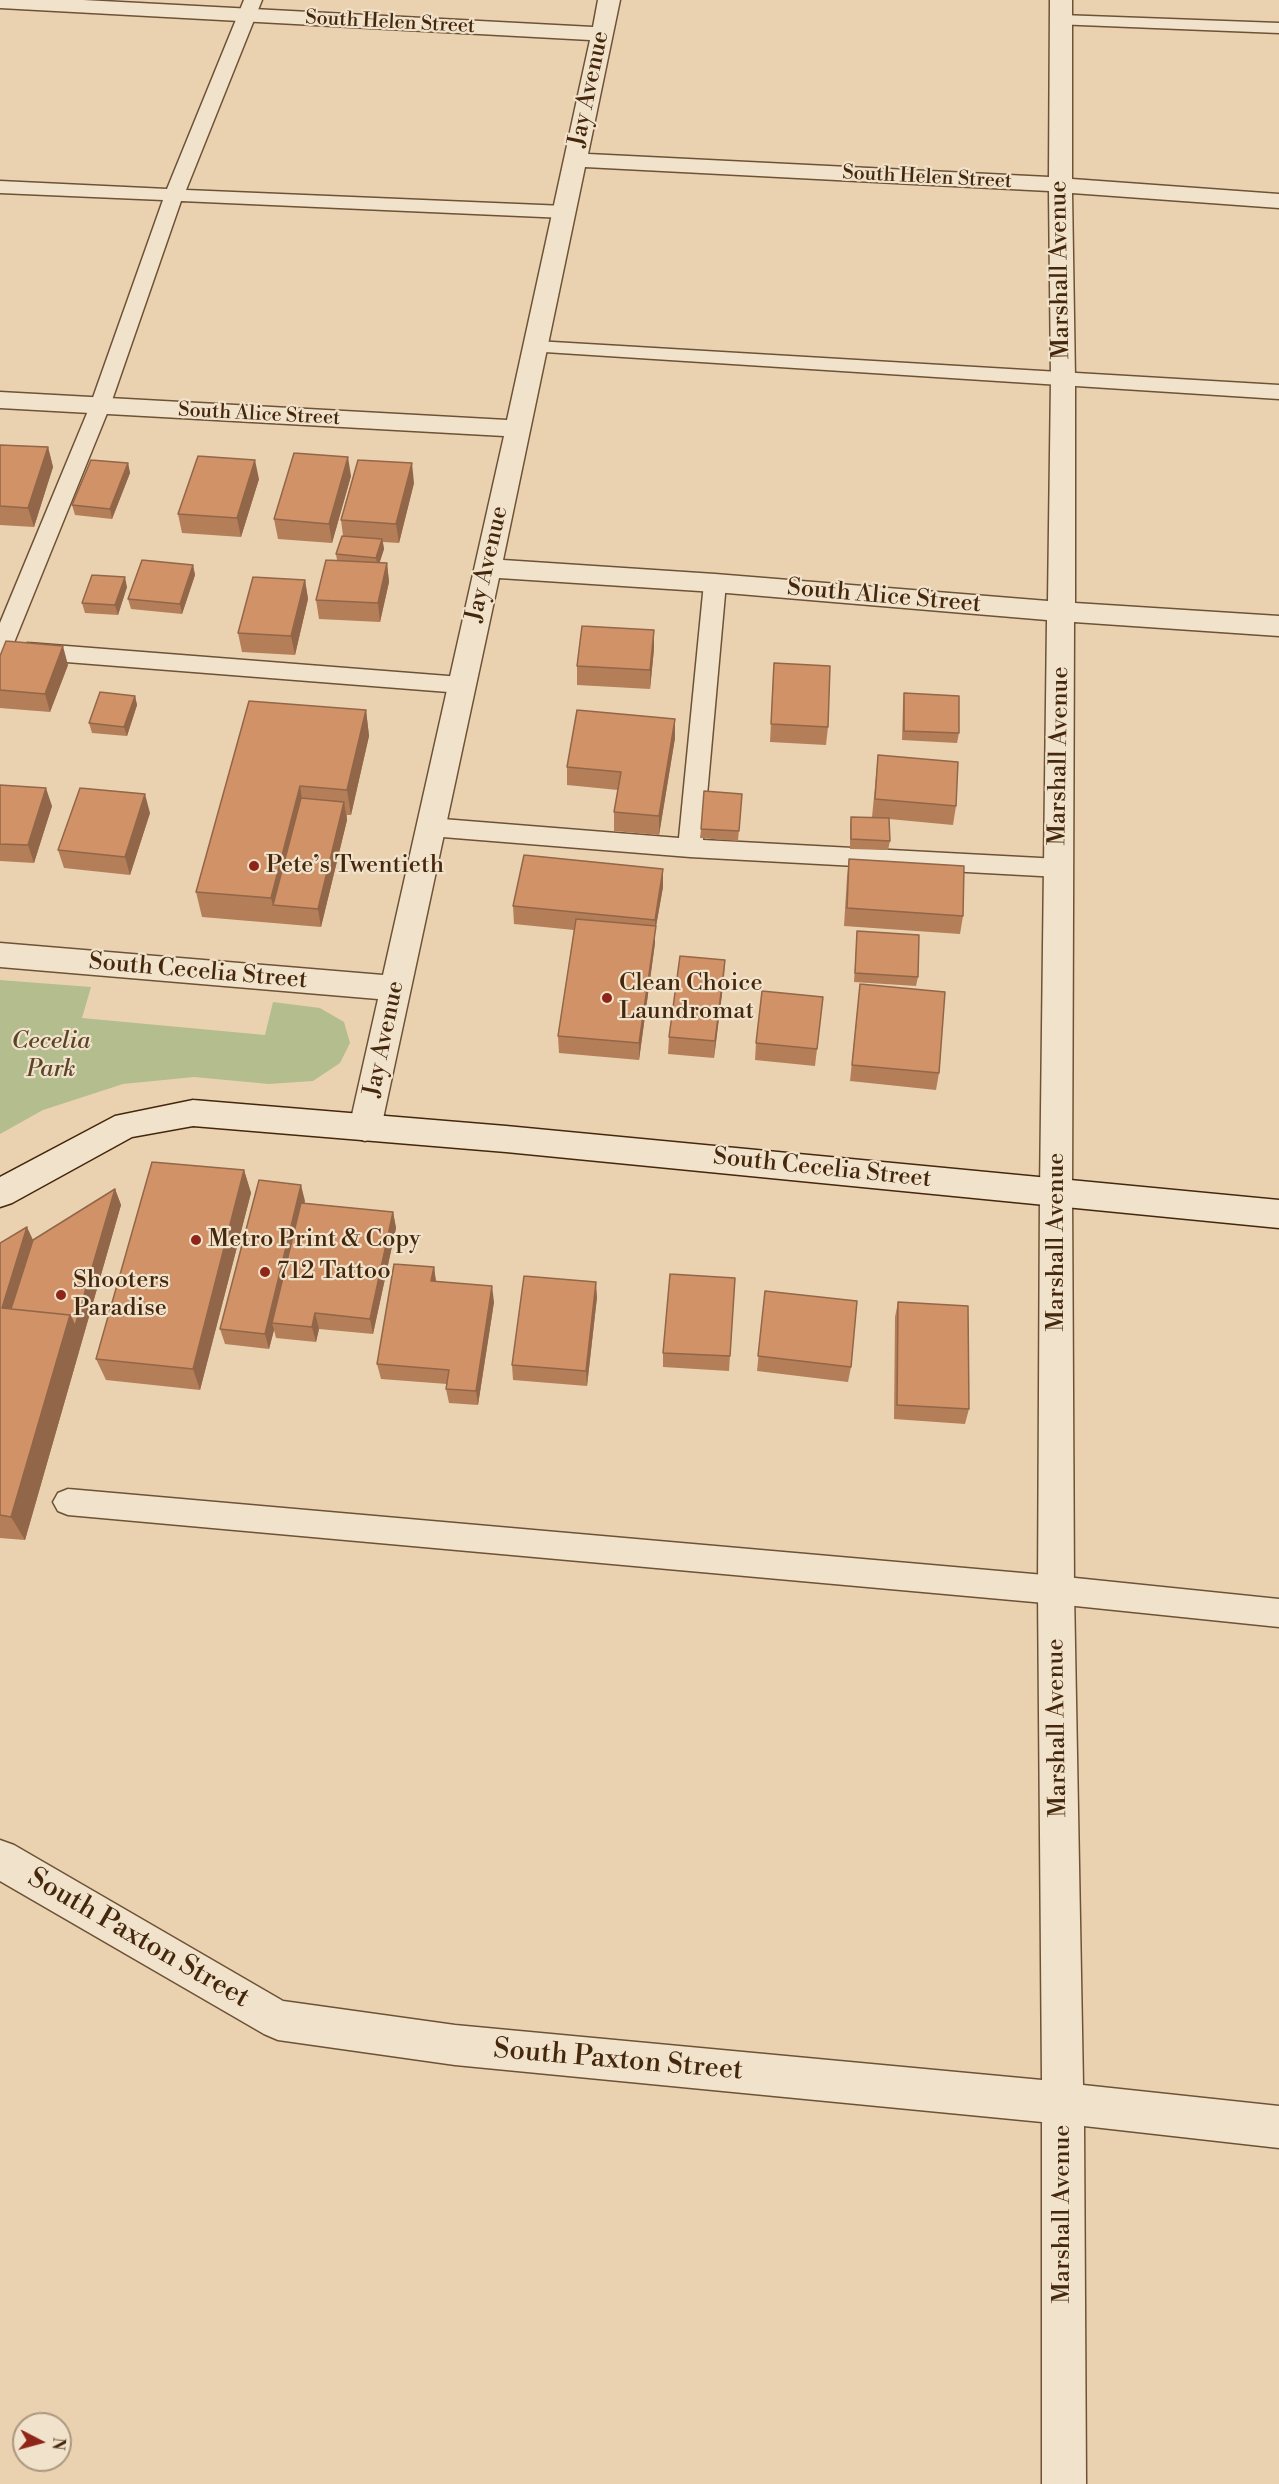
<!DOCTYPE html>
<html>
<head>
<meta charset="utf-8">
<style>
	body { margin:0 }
	#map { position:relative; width:1279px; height:2484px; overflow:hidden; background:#ead2b1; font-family:"Libre Bodoni",serif }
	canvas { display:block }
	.north { position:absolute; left:12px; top:2412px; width:60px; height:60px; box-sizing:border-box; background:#f1e2cc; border:2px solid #ac977f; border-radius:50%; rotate:96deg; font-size:16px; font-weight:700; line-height:24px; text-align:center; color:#45270c }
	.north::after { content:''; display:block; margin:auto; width:21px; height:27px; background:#8f2418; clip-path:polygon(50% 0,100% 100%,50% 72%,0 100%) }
</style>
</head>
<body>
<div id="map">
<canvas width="1279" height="2484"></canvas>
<div class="north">N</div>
</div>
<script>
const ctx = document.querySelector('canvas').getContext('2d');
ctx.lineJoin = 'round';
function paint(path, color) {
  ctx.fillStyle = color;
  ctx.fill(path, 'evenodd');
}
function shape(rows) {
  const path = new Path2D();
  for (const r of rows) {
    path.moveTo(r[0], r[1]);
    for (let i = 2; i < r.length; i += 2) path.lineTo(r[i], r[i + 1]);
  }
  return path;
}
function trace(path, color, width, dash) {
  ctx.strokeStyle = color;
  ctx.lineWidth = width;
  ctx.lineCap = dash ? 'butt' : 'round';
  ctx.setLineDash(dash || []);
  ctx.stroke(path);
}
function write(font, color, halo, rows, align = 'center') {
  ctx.font = font + ' "Libre Bodoni",serif';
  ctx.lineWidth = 4.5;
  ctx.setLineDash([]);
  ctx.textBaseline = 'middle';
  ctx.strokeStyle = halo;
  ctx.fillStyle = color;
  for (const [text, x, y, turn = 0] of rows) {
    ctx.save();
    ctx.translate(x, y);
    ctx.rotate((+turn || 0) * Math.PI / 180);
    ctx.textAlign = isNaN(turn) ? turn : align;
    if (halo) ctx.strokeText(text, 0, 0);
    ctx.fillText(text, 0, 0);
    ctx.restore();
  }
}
const green = shape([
	[0,980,91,987,82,1018,265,1035,273,1002,320,1008,344,1022,350,1043,340,1063,313,1081,269,1084,194,1077,123,1084,43,1110,0,1134]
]);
const lane = shape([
	[244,0,262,0,186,190,565,206,572,208,575,212,572,216,565,218,181,201,110,406,11,650,8,656,0,658,0,623,90,406,163,200,0,193,0,181,167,189,244,0],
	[1061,15,1279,23,1279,33,1055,24,1052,20,1055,16,1061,15],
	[536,341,1279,385,1279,399,529,351,526,347,529,343,536,341],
	[715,575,723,578,726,583,703,840,1059,859,1068,862,1071,868,1068,874,1059,877,690,857,430,836,422,833,418,827,422,821,430,818,679,838,704,583,707,578,715,575],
	[28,643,461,677,469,679,472,685,469,691,461,693,28,659,20,657,17,651,20,645,28,643],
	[68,1489,1056,1576,1279,1599,1279,1627,1056,1604,68,1515,58,1511,53,1502,58,1493,68,1489]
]);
const street = shape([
	[0,0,83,0,593,27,598,0,620,0,588,154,1049,177,1050,0,1072,0,1072,179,1279,194,1279,208,1072,193,1075,379,1075,603,1279,616,1279,636,1074,622,1072,1192,1074,1590,1083,2085,1279,2106,1279,2148,1084,2126,1086,2484,1042,2484,1042,2122,455,2065,278,2040,264,2034,0,1881,0,1840,14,1845,283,2001,455,2025,1042,2080,1038,1590,1040,1192,1047,620,715,592,499,578,381,1128,376,1137,365,1141,354,1137,349,1128,378,999,0,967,0,943,383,975,504,436,0,408,0,392,507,420,590,40,0,8,0,0],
	[585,167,1049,191,1051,379,1048,601,715,574,503,560,585,167]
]);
const secondary = shape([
	[193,1100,506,1126,1279,1200,1279,1228,506,1152,193,1126,132,1137,12,1203,0,1207,0,1177,115,1116,193,1100]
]);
const wall = shape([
	[0,445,48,447,53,467,34,527,0,525],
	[128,463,130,473,112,519,75,515,72,505],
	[351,476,332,543,278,539,274,519],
	[259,479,241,537,182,533,178,514],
	[414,483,399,543,383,542,384,549,379,563,387,563,389,582,380,622,319,619,316,600,337,560,336,554,343,536,341,520],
	[193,565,195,575,182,614,131,609,128,599],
	[305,580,308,599,295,655,242,652,238,633],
	[127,587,118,615,85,613,82,603],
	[654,649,650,689,577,685,577,666],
	[0,656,68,665,50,712,0,708],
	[774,663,828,727,826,745,770,742],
	[904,693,959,733,957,743,902,740,903,703],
	[135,696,137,705,127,736,92,733,89,723],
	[366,710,369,736,351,815,347,815,347,820,321,927,202,917,196,892],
	[675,719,675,738,659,835,614,831,614,812,618,790,567,785,567,767],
	[878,755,956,806,953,825,889,819,890,841,888,850,850,849,850,826,851,817,882,818,872,817],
	[0,785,52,806,34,863,0,861],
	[742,794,738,841,700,838,701,829],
	[150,813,130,875,64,868,58,850],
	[849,859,963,916,960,934,844,926,847,877],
	[663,887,655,932,655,943,639,1060,559,1053,558,1036,574,930,514,924,513,906],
	[857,931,918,977,916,986,854,982],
	[724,978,714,1058,668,1054,669,1037],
	[860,984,939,1073,936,1090,850,1081],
	[823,997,815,1066,755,1060,756,1043],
	[244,1170,251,1193,200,1390,106,1380,96,1359],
	[115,1189,121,1205,25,1540,0,1538,0,1243,33,1240],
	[305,1201,304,1203,393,1212,396,1228,373,1334,319,1329,316,1342,276,1338,274,1330,269,1349,225,1344,220,1329],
	[434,1267,436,1282,494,1302,478,1405,449,1403,446,1389,447,1384,381,1379,377,1364],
	[735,1278,729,1371,663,1367,663,1353],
	[765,1291,851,1367,848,1382,757,1371],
	[597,1297,587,1386,513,1380,512,1365],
	[898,1302,969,1409,965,1424,894,1419,895,1317]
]);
const shadedWall = shape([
	[48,447,53,467,34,527,28,508],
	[348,457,351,476,332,543,329,524],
	[255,460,259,479,241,537,237,518],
	[128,463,130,473,112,519,110,509],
	[412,463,414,483,399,543,396,524],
	[382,539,384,549,378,568,376,558],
	[387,563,389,582,380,622,378,603],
	[193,565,195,575,182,614,180,604],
	[125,577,127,587,118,615,115,605],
	[305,580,308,599,295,655,291,636],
	[654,630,654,649,650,689,650,670],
	[63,646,68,665,50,712,45,694],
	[135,696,137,705,127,736,124,727],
	[366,710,369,736,351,815,347,790],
	[675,719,675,738,659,835,659,816],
	[300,786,304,812,273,905,271,898],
	[46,788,52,806,34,863,28,845],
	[145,794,150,813,130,875,125,857],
	[344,802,347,820,321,927,318,909],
	[663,869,663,887,655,932,655,943,639,1060,639,1043,655,933,655,920],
	[725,960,724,978,714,1058,715,1041],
	[244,1170,251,1193,200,1390,193,1369],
	[301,1185,305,1201,275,1323,272,1323,274,1330,269,1349,265,1334],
	[115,1189,121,1205,25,1540,11,1517,70,1315],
	[393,1212,396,1228,373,1334,370,1319],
	[27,1227,40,1255,19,1321,2,1308],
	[434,1267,436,1282,431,1281],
	[596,1282,597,1297,587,1386,586,1371],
	[492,1286,494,1302,478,1405,476,1391],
	[315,1313,319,1329,316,1342,312,1327]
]);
const building = shape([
	[0,445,48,447,28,508,0,506,0,445],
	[294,453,348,457,329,524,274,519,294,453],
	[198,456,255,460,237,518,178,514,198,456],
	[91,460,128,463,110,509,72,505,91,460],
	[358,460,412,463,396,524,341,520,358,460],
	[342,536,382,539,376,558,336,554,342,536],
	[142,560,193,565,180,604,128,599,142,560],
	[326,560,387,563,378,603,316,600,326,560],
	[92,575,125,577,115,605,82,603,92,575],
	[253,577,305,580,291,636,238,633,253,577],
	[582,626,654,630,650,670,577,666,582,626],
	[6,641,63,646,45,694,0,690,0,656,6,641],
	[774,663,830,666,828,727,771,724,774,663],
	[100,692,135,696,124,727,89,723,100,692],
	[904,693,959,696,959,733,904,731,904,693],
	[249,701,366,710,347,790,300,786,271,898,196,892,249,701],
	[577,710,675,719,659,816,614,812,621,772,567,767,577,710],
	[878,755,958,762,956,806,875,799,878,755],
	[0,785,46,788,28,845,0,844,0,785],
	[80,788,145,794,125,857,58,850,80,788],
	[704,791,742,794,739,831,701,829,704,791],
	[301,798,344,802,318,909,273,905,301,798],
	[851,817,889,818,890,841,851,839,851,817],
	[524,855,663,869,655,920,513,906,524,855],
	[849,859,964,866,963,916,847,908,849,859],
	[576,919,656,926,639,1043,558,1036,576,919],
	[857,931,919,935,918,977,855,973,857,931],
	[680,956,725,960,715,1041,669,1037,680,956],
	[860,984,945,992,939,1073,852,1065,860,984],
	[762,991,823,997,817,1049,756,1043,762,991],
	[152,1162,244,1170,193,1369,96,1359,152,1162],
	[259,1180,301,1185,265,1334,220,1329,259,1180],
	[115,1189,75,1326,70,1315,11,1309,33,1240,115,1189],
	[301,1203,393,1212,370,1319,315,1313,312,1327,272,1323,301,1203],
	[27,1227,2,1308,70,1315,11,1517,0,1515,0,1243,27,1227],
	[394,1264,434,1267,431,1281,492,1286,476,1391,446,1389,449,1370,377,1364,394,1264],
	[670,1274,735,1278,730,1356,663,1353,670,1274],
	[524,1276,596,1282,586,1371,512,1365,524,1276],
	[765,1291,857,1301,851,1367,758,1356,765,1291],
	[898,1302,968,1306,969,1409,897,1405,898,1302]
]);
const markers = [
	[254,866,6,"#8f2418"],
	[607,998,6,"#8f2418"],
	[196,1240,6,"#8f2418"],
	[265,1272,6,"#8f2418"],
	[61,1295,6,"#8f2418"]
];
const farStreetnames = [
	["South Helen Street",390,23,3],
	["South Helen Street",927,178,3],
	["South Alice Street",259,415,3]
];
const streetNames = [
	["Jay Avenue",590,89,-78],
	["Marshall Avenue",1061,270,-91],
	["Jay Avenue",488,564,-77],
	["South Alice Street",884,597,5],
	["Marshall Avenue",1060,756,-89],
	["South Cecelia Street",198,972,5],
	["Jay Avenue",385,1039,-78],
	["South Cecelia Street",822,1169,6],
	["Marshall Avenue",1057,1242,-90],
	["Marshall Avenue",1058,1728,-91],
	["Marshall Avenue",1063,2214,-90]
];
const poiNames = [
	["Pete’s Twentieth",266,866],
	["Clean Choice",619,984],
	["Laundromat",619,1012],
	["Metro Print & Copy",208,1240],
	["712 Tattoo",277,1272],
	["Shooters",73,1281],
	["Paradise",73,1309]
];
const parkNames = [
	["Cecelia",51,1042],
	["Park",51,1070]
];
const nearStreetnames = [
	["South Paxton Street",138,1939,30],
	["South Paxton Street",618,2061,5]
];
paint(green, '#b4bd8d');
trace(lane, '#6e5235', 3);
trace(street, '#6e5235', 3);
trace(secondary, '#45270c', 3);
paint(lane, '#f1e2cc');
paint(street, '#f1e2cc');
paint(secondary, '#f1e2cc');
paint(wall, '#b47e59');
paint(shadedWall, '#926648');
paint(building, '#d19267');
trace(building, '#926648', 1.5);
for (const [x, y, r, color] of markers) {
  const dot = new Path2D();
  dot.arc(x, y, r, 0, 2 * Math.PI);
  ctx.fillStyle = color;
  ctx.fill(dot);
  trace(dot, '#f1e2cc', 2);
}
write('20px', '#45270c', '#f1e2cc', farStreetnames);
write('24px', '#45270c', '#f1e2cc', streetNames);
write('24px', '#45270c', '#f1e2cc', poiNames, 'left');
write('italic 24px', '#5b4526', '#f1e2cc', parkNames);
write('28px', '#45270c', '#f1e2cc', nearStreetnames);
</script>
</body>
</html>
